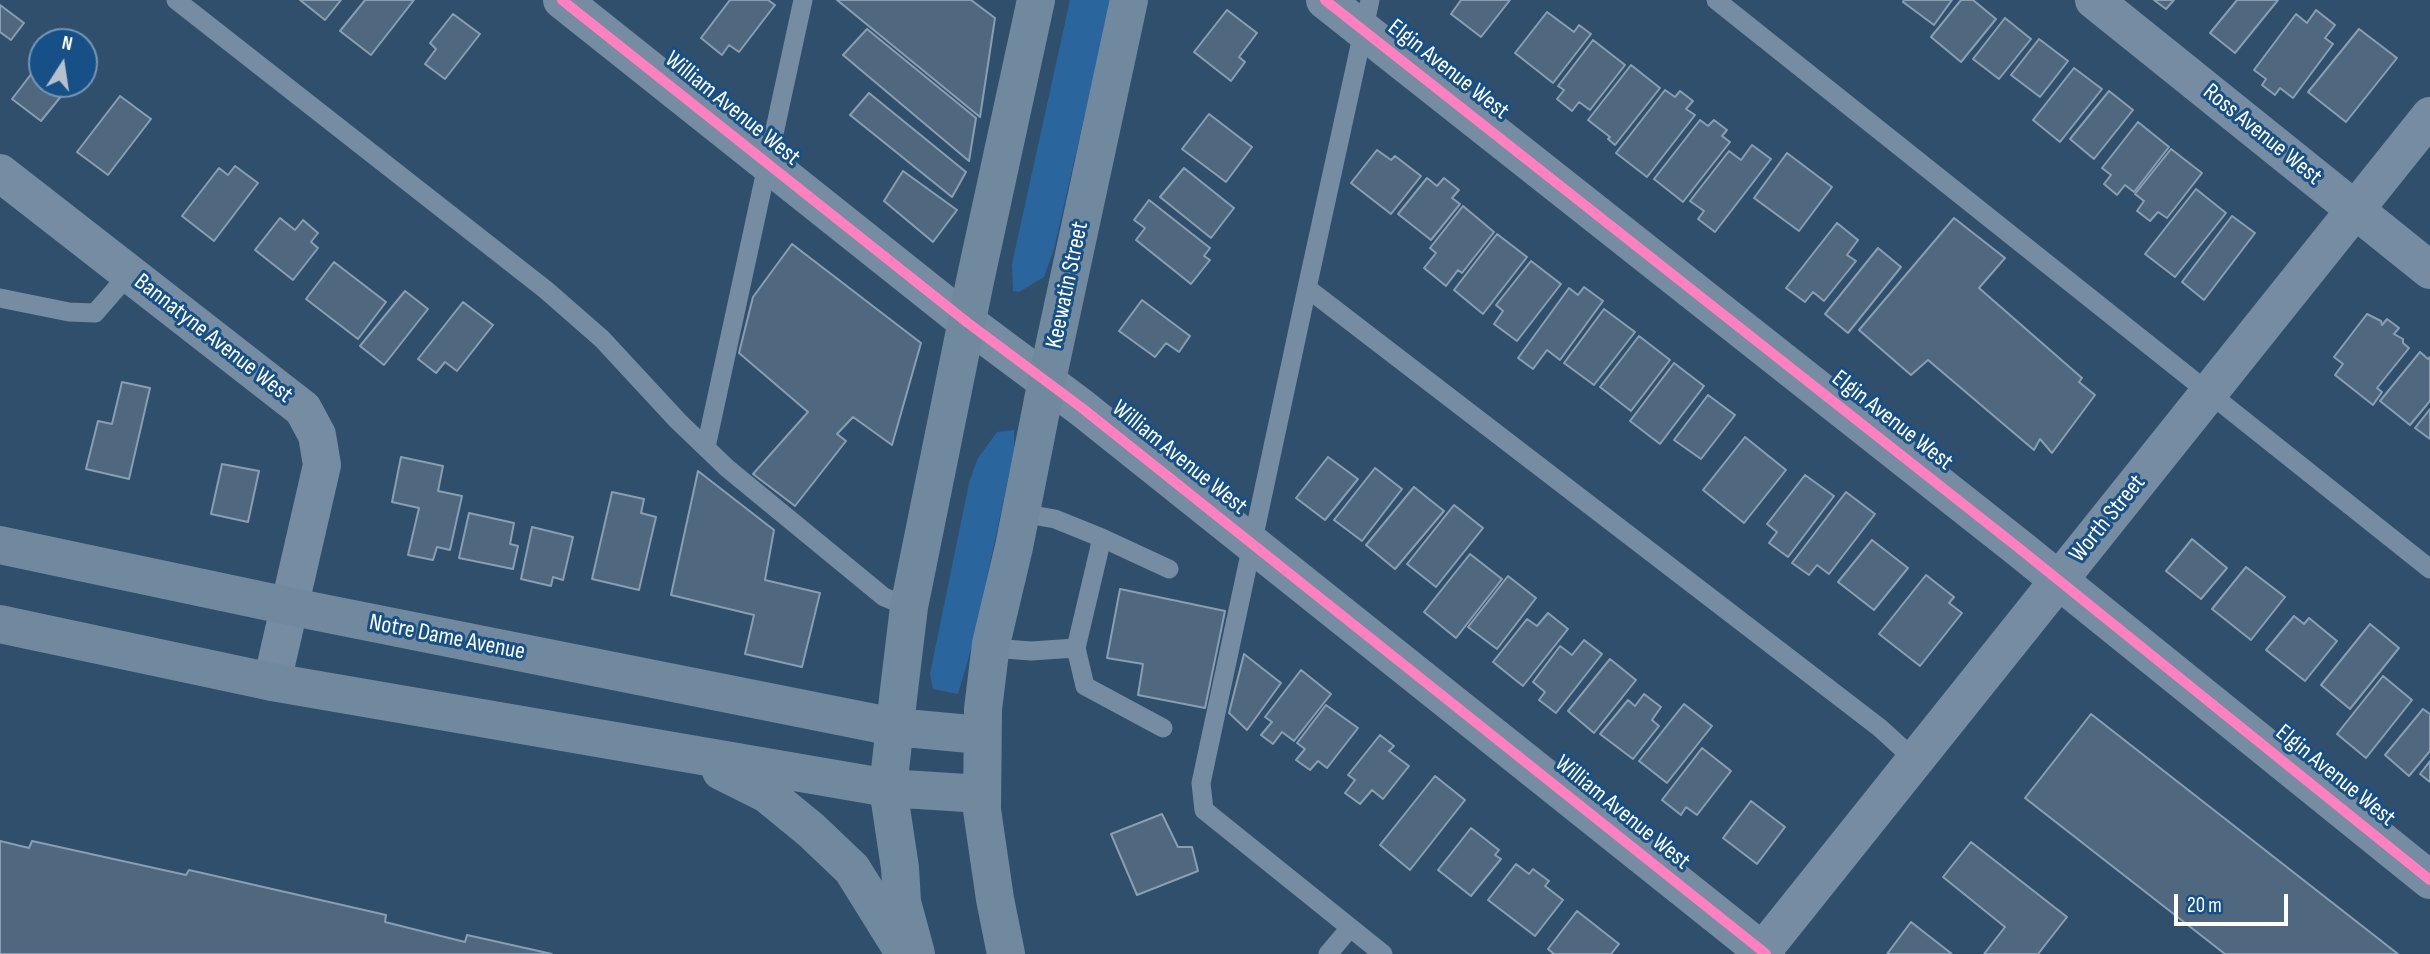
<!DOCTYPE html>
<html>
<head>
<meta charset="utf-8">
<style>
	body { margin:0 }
	#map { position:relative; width:2430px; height:954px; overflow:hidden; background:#304f6d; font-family:"Sofia Sans Condensed",sans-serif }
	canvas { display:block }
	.north { position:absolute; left:28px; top:28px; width:70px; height:70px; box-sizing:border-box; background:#175086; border:2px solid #7496b6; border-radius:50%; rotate:12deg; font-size:19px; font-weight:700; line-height:28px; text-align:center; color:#fff }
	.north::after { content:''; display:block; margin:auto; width:24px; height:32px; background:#b7c1cc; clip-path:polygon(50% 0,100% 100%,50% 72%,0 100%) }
	.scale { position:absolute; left:2174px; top:894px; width:114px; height:32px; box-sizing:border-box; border:4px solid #fff; border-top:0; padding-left:9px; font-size:21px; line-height:24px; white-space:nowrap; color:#fff; -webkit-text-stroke:5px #175086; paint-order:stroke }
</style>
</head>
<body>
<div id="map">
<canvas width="2430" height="954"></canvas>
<div class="north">N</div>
<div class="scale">20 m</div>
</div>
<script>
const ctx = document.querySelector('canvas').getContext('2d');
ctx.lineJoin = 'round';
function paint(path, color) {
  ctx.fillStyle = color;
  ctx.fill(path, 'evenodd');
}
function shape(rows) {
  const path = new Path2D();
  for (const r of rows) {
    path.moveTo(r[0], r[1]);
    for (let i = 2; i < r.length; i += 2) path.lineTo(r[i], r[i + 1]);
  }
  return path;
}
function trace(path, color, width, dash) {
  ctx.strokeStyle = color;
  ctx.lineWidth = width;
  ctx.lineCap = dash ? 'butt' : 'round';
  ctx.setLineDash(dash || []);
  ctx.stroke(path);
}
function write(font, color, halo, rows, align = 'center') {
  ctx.font = font + ' "Sofia Sans Condensed",sans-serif';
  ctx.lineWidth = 6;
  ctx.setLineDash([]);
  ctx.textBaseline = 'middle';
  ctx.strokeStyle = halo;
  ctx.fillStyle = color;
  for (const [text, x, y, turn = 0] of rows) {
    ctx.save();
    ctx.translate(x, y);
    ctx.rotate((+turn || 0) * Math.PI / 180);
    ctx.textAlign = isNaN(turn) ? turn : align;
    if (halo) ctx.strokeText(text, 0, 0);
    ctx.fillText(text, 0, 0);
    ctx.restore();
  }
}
const green = shape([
	[1070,0,1111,0,1054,249,1044,277,1019,292,1013,291,1012,264],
	[1014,430,1014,450,974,639,958,694,933,689,930,674,969,483,978,458,997,432]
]);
const building = shape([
	[300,0,341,0,325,20,300,0],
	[365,0,414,0,371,55,340,31,365,0],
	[730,0,768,0,775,5,739,52,729,45,722,55,701,38,730,0],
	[837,0,971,0,995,18,980,117,837,0],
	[1461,0,1510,0,1481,37,1451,14,1461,0],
	[1904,0,1952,0,1934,25,1903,2,1904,0],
	[1961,0,1973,0,1996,19,1961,62,1931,37,1961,0],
	[2154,0,2174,0,2166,9,2154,0],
	[2237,0,2278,0,2235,53,2210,33,2237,0],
	[0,5,24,23,11,40,0,32,0,5],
	[1227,10,1257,33,1239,57,1245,62,1231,81,1194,52,1227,10],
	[2316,10,2335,25,2325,38,2333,44,2293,98,2280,88,2275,95,2262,85,2266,79,2254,70,2296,14,2307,23,2316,10],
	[1547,12,1574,32,1579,25,1591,34,1553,83,1515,53,1547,12],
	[453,14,480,34,445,79,425,64,436,49,430,43,453,14],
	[2005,18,2031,39,1999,79,1973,59,2005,18],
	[867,29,976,118,969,161,843,55,867,29],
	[2359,29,2397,58,2346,122,2308,92,2359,29],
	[2039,39,2068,61,2040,97,2011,75,2039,39],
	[1593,40,1625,65,1590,110,1579,102,1572,111,1557,99,1564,90,1558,86,1593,40],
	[42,60,42,84,71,84,41,121,12,99,42,60],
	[1631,65,1660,88,1615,145,1608,139,1610,137,1588,120,1631,65],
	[2074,68,2102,89,2060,142,2033,120,2074,68],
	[1665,90,1675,97,1680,91,1693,101,1686,109,1695,115,1647,177,1616,153,1665,90],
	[2109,91,2133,110,2094,159,2070,139,2109,91],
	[869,93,966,172,952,197,850,115,869,93],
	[120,96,151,119,108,175,77,152,120,96],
	[1209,114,1252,147,1226,182,1182,149,1209,114],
	[1700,120,1708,126,1714,120,1727,130,1722,136,1730,142,1683,202,1654,179,1700,120],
	[2138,122,2169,147,2134,192,2125,185,2117,195,2104,184,2111,175,2102,168,2138,122],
	[1752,145,1771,159,1715,232,1698,219,1704,211,1690,201,1729,151,1741,160,1752,145],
	[2171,149,2202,173,2167,218,2158,212,2150,221,2137,211,2144,201,2135,194,2171,149],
	[1377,150,1391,160,1395,156,1421,176,1391,214,1351,183,1377,150],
	[1787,153,1832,187,1799,231,1754,198,1787,153],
	[235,166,258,183,214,241,182,216,219,168,228,175,235,166],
	[1184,168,1234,208,1211,238,1160,197,1184,168],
	[903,171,957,210,933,242,884,201,903,171],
	[1427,178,1437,186,1444,178,1459,190,1452,198,1460,204,1431,240,1398,214,1427,178],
	[2196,189,2226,213,2175,277,2145,254,2196,189],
	[1149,200,1210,248,1204,256,1210,260,1191,284,1136,240,1145,228,1134,220,1149,200],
	[1463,206,1494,232,1462,273,1458,270,1446,286,1424,268,1436,253,1430,248,1463,206],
	[2232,216,2255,233,2204,300,2182,282,2232,216],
	[280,218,295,230,303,220,318,233,311,242,318,248,293,280,255,250,280,218],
	[1954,218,2005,258,1979,288,2082,378,2079,382,2095,395,2052,453,2040,439,2034,450,1928,360,1911,375,1859,330,1954,218],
	[1837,223,1858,240,1847,255,1856,261,1824,301,1813,292,1805,302,1786,288,1837,223],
	[1497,234,1527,257,1483,314,1454,290,1497,234],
	[792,244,921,343,892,445,853,417,837,434,846,441,795,506,753,474,808,412,739,353,753,297,792,244],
	[1878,248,1901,267,1848,333,1825,314,1878,248],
	[1531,261,1561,284,1517,341,1494,324,1503,311,1496,305,1531,261],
	[334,262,386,302,358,339,306,299,334,262],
	[1584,287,1603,301,1560,360,1547,350,1533,369,1518,358,1569,288,1578,295,1584,287],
	[405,291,428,309,384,365,360,346,405,291],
	[1142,300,1190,336,1179,352,1166,343,1155,357,1119,331,1142,300],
	[463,302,493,325,457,371,445,362,436,373,418,359,463,302],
	[1604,309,1635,332,1594,385,1564,363,1604,309],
	[2367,314,2381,321,2382,325,2387,319,2399,328,2394,334,2403,339,2403,343,2409,348,2377,388,2382,392,2373,405,2335,375,2343,364,2334,357,2367,314],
	[1639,336,1670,360,1631,411,1600,387,1639,336],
	[2420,352,2428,359,2430,357,2430,401,2410,425,2380,401,2420,352],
	[1674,363,1704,386,1660,444,1630,421,1674,363],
	[122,382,150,388,129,479,86,469,98,421,112,424,122,382],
	[1708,395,1735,415,1701,459,1674,440,1708,395],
	[2430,409,2430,439,2415,428,2430,409],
	[1745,437,1786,470,1744,523,1703,490,1745,437],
	[401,457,443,466,438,491,462,496,450,550,437,547,433,560,408,555,419,508,392,502,401,457],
	[1328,457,1358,479,1325,520,1296,498,1328,457],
	[222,464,259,471,248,522,211,514,222,464],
	[1375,468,1402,489,1362,541,1334,520,1375,468],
	[698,471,774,530,765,580,820,593,802,667,745,654,754,615,671,595,698,471],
	[1805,475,1834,496,1788,557,1769,543,1777,532,1767,524,1805,475],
	[1414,487,1444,511,1395,569,1366,545,1414,487],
	[612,492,644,499,641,513,656,517,639,590,592,579,612,492],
	[1846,492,1875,514,1829,574,1817,565,1809,575,1792,563,1846,492],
	[1454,505,1483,528,1436,587,1407,564,1454,505],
	[469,513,514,523,510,544,518,546,513,569,459,558,469,513],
	[532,527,573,537,563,580,553,577,551,586,521,579,532,527],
	[2192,539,2227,568,2201,599,2166,571,2192,539],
	[1872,540,1908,568,1874,610,1838,582,1872,540],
	[1470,554,1502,579,1456,638,1424,612,1470,554],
	[2246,567,2285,597,2251,640,2212,609,2246,567],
	[1926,575,1954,597,1949,603,1962,613,1920,666,1879,634,1926,575],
	[1508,576,1536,598,1497,649,1468,627,1508,576],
	[1120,589,1225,611,1205,708,1138,695,1143,664,1107,658,1120,589],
	[1548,613,1568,629,1523,686,1493,662,1527,619,1537,626,1548,613],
	[2294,616,2304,624,2309,618,2337,641,2305,681,2266,650,2294,616],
	[2370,624,2399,648,2350,709,2321,685,2370,624],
	[1584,640,1602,654,1556,713,1539,700,1545,692,1533,682,1560,646,1572,655,1584,640],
	[1244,654,1281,683,1247,730,1229,713,1244,654],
	[1610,659,1636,680,1594,733,1568,711,1610,659],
	[1301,670,1331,694,1294,741,1282,732,1273,744,1261,735,1272,722,1265,717,1301,670],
	[2383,676,2412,700,2366,758,2337,734,2383,676],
	[1644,694,1661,707,1652,720,1659,726,1633,759,1600,734,1628,700,1635,706,1644,694],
	[1684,704,1712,726,1667,783,1639,761,1684,704],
	[1326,705,1358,728,1327,768,1318,761,1310,770,1296,760,1305,749,1297,743,1326,705],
	[2423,709,2430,714,2430,751,2409,776,2385,755,2423,709],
	[2091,714,2398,954,2225,954,2025,798,2091,714],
	[1380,735,1394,746,1389,751,1409,766,1383,799,1372,790,1360,804,1345,793,1355,780,1348,775,1380,735],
	[1702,748,1731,771,1697,815,1686,807,1681,815,1662,800,1702,748],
	[2430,761,2430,782,2420,774,2430,761],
	[1435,776,1465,800,1410,870,1380,845,1435,776],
	[1751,801,1785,827,1757,864,1723,838,1751,801],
	[1162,814,1178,847,1192,847,1198,871,1137,895,1111,834,1162,814],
	[1471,828,1499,850,1495,855,1501,859,1471,896,1438,870,1471,828],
	[0,841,29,848,32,841,186,875,189,870,386,915,385,922,465,942,467,935,552,954,0,954,0,841],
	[1971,842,2067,917,2038,954,1984,954,2005,927,1943,877,1971,842],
	[1516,864,1529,874,1533,869,1549,881,1545,886,1563,900,1535,936,1488,900,1516,864],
	[1577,911,1619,944,1611,954,1554,954,1548,949,1577,911],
	[1911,922,1952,954,1887,954,1911,922]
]);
const service = shape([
	[176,0,546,290,602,339,678,421,727,468,884,597,909,607],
	[1370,0,1307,288,1880,728,1915,760],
	[1716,0,2430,569],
	[1307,288,1201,783,1204,810,1383,954],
	[0,298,69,312,95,313,129,274],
	[706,447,803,0],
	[1102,538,1169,569],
	[991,648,1031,651,1076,648,1102,538,1055,519,1021,513],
	[1076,648,1085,686,1163,728],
	[1328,954,1350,928]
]);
const minor = shape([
	[562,0,968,323,1082,408,1766,954],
	[1325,0,2020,549,2430,880],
	[2094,0,2430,270],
	[0,173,303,409,317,435,322,465,272,682],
	[1760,954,2430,116]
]);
const secondary = shape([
	[0,545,288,606,894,727,981,735],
	[0,624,272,682,888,788,981,794],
	[721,771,767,794,811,830,852,869,903,951],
	[916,954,902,902,900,868,888,788,899,690,909,607,975,281,1036,0],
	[1006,954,995,899,982,810,983,709,991,644,1014,547,1047,380,1129,0]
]);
const cycleway = shape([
	[562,0,968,323,1082,408,1766,954],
	[1325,0,2020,549,2430,880]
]);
const streetNames = [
	["Elgin Avenue West",1448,70,38],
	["William Avenue West",732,109,39],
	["Ross Avenue West",2262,135,39],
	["Keewatin Street",1068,285,-78],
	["Bannatyne Avenue West",213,339,38],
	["Elgin Avenue West",1892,421,38],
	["William Avenue West",1179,458,39],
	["Worth Street",2108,519,-51],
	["Notre Dame Avenue",447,638,11],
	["Elgin Avenue West",2335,776,39],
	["William Avenue West",1622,813,39]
];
paint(green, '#2a669d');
paint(building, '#4f677f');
trace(building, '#8a9eb1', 2);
trace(service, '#768ca3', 19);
trace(minor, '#768ca3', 38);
trace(secondary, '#71899e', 38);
trace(cycleway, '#ff80c0', 10);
write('24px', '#fff', '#175086', streetNames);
</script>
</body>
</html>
